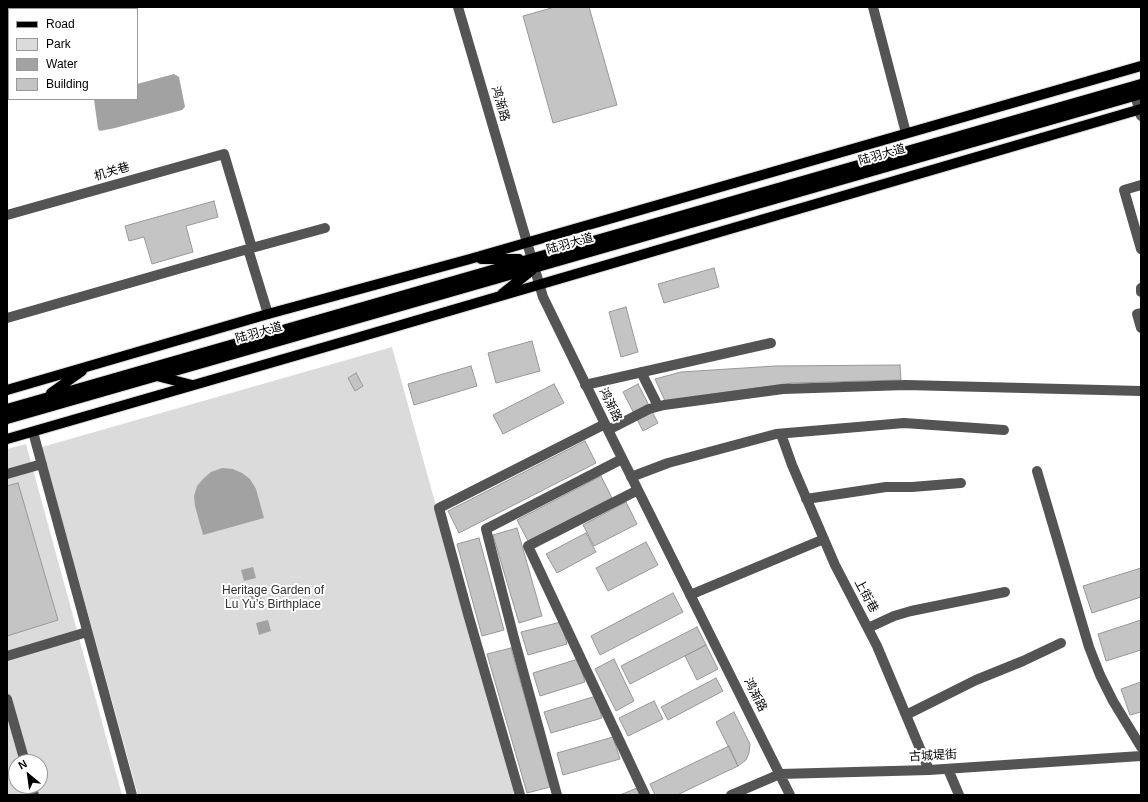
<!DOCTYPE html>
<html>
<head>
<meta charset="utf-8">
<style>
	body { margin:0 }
	#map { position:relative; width:1148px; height:802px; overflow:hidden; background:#fff; font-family:Arial,sans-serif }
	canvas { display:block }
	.frame { position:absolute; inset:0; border:8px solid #000; pointer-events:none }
	.legend { position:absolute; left:8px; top:8px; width:130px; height:92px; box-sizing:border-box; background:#fff; border:1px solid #999; margin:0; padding:5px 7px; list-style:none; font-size:12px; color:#000 }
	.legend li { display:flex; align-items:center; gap:8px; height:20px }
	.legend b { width:20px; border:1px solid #999 }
	.north { position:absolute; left:8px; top:754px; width:40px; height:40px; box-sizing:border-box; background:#fff; border:1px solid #999; border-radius:50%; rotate:331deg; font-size:11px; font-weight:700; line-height:16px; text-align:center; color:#000 }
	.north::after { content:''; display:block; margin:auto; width:14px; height:18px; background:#000; clip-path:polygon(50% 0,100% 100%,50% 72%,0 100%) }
</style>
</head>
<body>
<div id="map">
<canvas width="1148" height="802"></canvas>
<div class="frame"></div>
<ul class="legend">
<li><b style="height:5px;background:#000"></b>Road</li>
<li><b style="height:11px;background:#dbdbdb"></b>Park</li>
<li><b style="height:11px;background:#a2a2a2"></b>Water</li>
<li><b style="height:11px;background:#c4c4c4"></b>Building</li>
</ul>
<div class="north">N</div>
</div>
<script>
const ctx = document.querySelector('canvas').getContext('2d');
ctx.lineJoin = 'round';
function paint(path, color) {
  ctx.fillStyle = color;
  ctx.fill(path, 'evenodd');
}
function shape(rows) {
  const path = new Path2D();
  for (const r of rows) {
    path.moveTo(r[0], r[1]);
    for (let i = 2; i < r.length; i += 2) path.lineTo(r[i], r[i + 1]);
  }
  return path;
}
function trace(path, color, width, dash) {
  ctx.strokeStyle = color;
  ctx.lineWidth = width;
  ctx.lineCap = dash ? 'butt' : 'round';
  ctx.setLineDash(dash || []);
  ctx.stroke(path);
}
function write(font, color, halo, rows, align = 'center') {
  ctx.font = font + ' Arial,"Noto Sans SC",sans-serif';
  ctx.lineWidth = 4;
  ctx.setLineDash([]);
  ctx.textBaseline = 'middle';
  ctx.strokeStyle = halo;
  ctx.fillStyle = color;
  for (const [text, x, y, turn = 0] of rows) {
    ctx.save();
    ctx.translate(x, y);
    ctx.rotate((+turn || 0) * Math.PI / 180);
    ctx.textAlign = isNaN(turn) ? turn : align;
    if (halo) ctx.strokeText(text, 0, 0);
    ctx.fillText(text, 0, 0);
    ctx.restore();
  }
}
const green = shape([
	[392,347,516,795,138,795,42,447],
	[26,444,122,795,7,795,7,449],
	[16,762,40,762,40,786,16,786]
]);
const water = shape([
	[174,74,179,77,185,107,182,110,115,128,100,131,98,129,94,99,137,99,137,84],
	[222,468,233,469,242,473,250,479,256,489,264,518,203,535,195,506,194,496,197,486,203,479,211,472],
	[253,567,256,578,244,581,241,570],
	[260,593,263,605,251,608,248,597],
	[268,620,271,631,259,635,256,623]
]);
const building = shape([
	[555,7,589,7,617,105,553,123,523,16,555,7],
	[214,201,218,217,186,226,193,252,152,264,144,237,129,241,125,226,214,201],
	[714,268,719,287,664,303,658,284,714,268],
	[626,307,638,352,621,357,609,312,626,307],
	[532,341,540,371,496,383,488,353,532,341],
	[900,365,901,380,792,383,665,401,655,379,681,372,775,366,900,365],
	[471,366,477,386,414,405,408,384,471,366],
	[356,373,363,386,355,391,348,378,356,373],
	[554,384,564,403,503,434,493,415,554,384],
	[638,384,658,423,643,431,623,392,638,384],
	[585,441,596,463,459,533,448,511,585,441],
	[601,476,612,498,528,541,517,520,601,476],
	[18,483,58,620,7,636,7,486,18,483],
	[626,502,637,524,594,546,583,525,626,502],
	[517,528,542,616,519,623,493,535,517,528],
	[586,533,596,552,557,573,546,554,586,533],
	[479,538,504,630,482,636,457,544,479,538],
	[646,542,658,565,608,591,596,568,646,542],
	[1141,568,1141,597,1092,613,1083,586,1141,568],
	[673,593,683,612,600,655,591,636,673,593],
	[1141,620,1141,650,1106,661,1098,634,1141,620],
	[561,622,567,644,528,655,521,632,561,622],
	[697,627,706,645,630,684,621,666,697,627],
	[706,645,718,669,697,680,685,656,706,645],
	[511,648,550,787,527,793,487,654,511,648],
	[578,659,585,682,540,696,533,673,578,659],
	[614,659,634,701,616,711,595,669,614,659],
	[716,678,723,691,668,720,661,707,716,678],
	[1141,682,1141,712,1130,715,1121,689,1141,682],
	[596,696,602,718,551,733,544,712,596,696],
	[654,701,663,719,628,736,619,718,654,701],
	[734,712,750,744,749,753,746,760,738,766,716,722,734,712],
	[613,737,620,759,563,775,557,753,613,737],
	[729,746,738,766,677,795,655,795,650,784,729,746],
	[637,788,640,795,620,795,637,788]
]);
const minor = shape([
	[458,7,543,297,608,430,790,795],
	[873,7,906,133],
	[122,9,129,7],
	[7,41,9,41],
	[1135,95,1141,116],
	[1141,185,1124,190,1141,249],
	[7,215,224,154,252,248],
	[248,249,325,228],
	[1141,288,1141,292],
	[1141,313,1137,314,1141,328],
	[7,318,248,249,268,314],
	[641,372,658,406],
	[585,385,771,343],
	[608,430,649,409,664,405,783,389,906,385,1141,391],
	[33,432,132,795],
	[781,434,792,465,835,565,877,646,929,770],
	[1037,471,1089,647,1100,675,1113,701,1141,747],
	[7,474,42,464],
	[631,477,668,463,776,434,904,423,1004,430],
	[638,490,528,546,645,795],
	[806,499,886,487,912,487,961,483],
	[690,595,824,539],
	[868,628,894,616,911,611,1005,592],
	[7,656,87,632],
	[7,699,25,762],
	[906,715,976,680,1023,661,1061,643],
	[948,769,959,795],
	[31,786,34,795],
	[520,795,468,614,439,508,605,424],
	[557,795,514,638,486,529,622,459],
	[731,795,780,774,929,770,1141,756]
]);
const major = shape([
	[481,259,519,259],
	[502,294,532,270],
	[157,376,192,385],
	[7,390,268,314,470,259,1141,66],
	[51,393,82,371],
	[7,409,1141,84],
	[7,419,1141,94],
	[7,439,353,339,1141,109]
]);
const streetNames = [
	["鸿渐路",500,104,74],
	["陆羽大道",882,155,-16],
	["机关巷",112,172,-16],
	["陆羽大道",570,244,-16],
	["陆羽大道",259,333,-16],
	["鸿渐路",610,405,64],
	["上街巷",866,596,62],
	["鸿渐路",755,695,63],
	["古城堤街",933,756,-3]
];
const parkNames = [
	["Heritage Garden of",273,591],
	["Lu Yu’s Birthplace",273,605]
];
paint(green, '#dbdbdb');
paint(water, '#a2a2a2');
paint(building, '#c4c4c4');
trace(building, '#989898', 1);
trace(major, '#dbdbdb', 12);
trace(minor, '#545454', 10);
trace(major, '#000', 10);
write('12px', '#000', '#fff', streetNames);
write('12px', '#323232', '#fff', parkNames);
</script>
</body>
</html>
